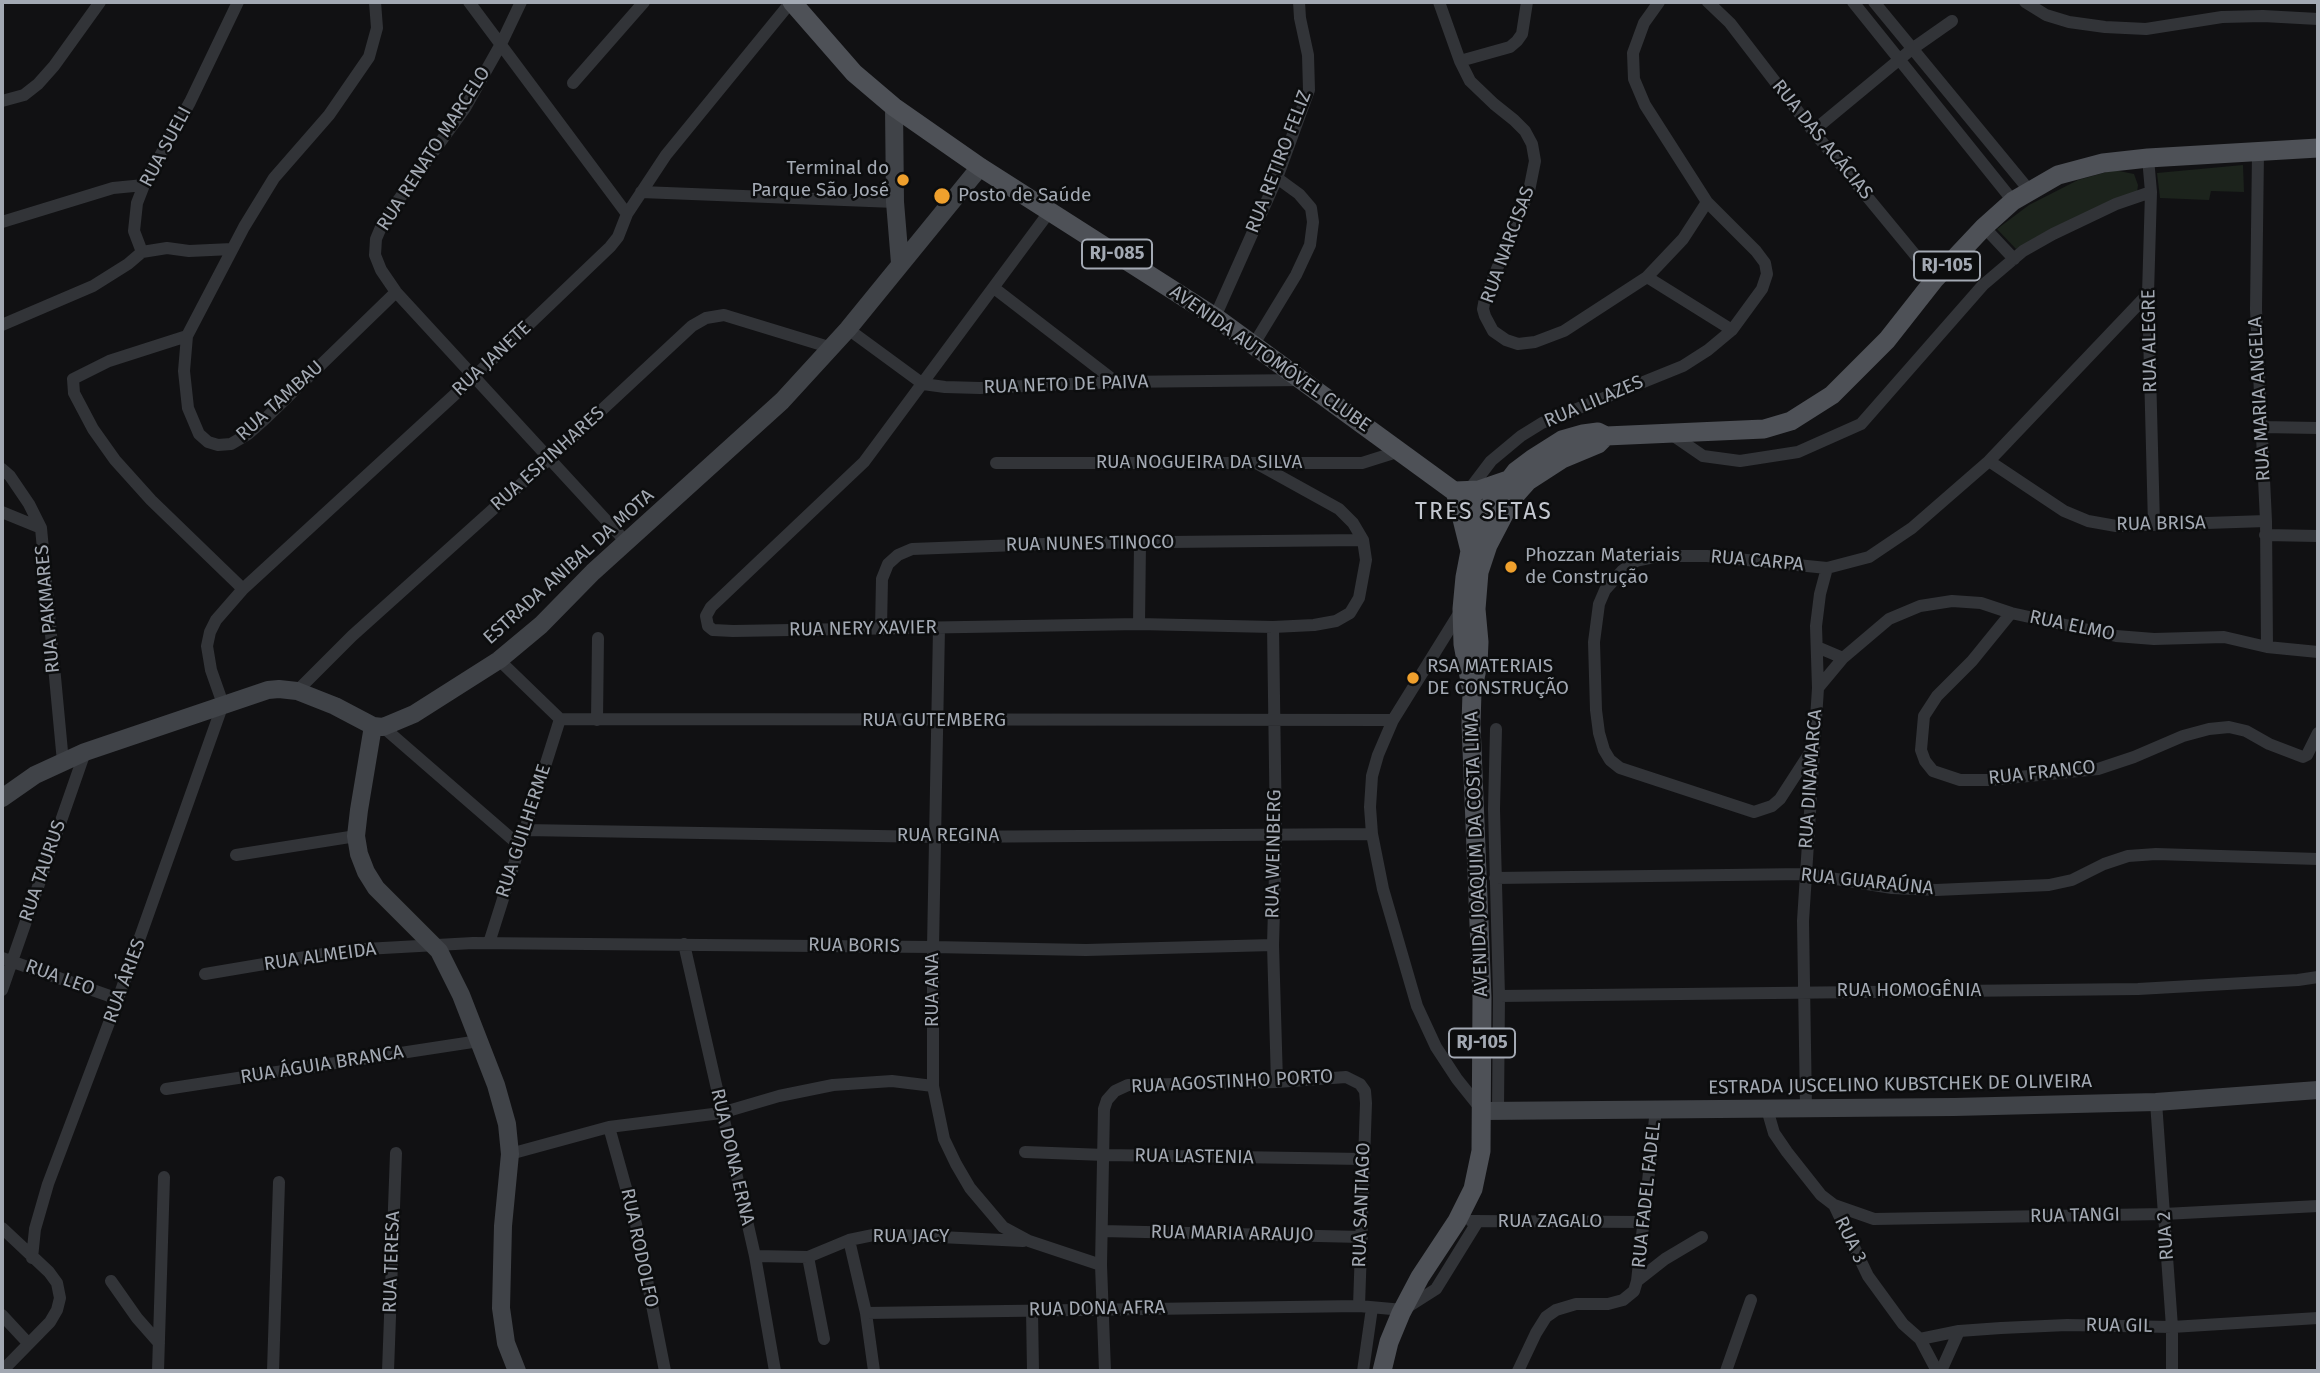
<!DOCTYPE html>
<html>
<head>
<meta charset="utf-8">
<style>
	body { margin:0 }
	#map { position:relative; width:2320px; height:1373px; overflow:hidden; background:#111113; font-family:"Fira Sans",sans-serif }
	canvas { display:block }
	.frame { position:absolute; inset:0; border:4px solid #a3a9b3; pointer-events:none }
</style>
</head>
<body>
<div id="map">
<canvas width="2320" height="1373"></canvas>
<div class="frame"></div>
</div>
<script>
const ctx = document.querySelector('canvas').getContext('2d');
ctx.lineJoin = 'round';
function paint(path, color) {
  ctx.fillStyle = color;
  ctx.fill(path, 'evenodd');
}
function shape(rows) {
  const path = new Path2D();
  for (const r of rows) {
    path.moveTo(r[0], r[1]);
    for (let i = 2; i < r.length; i += 2) path.lineTo(r[i], r[i + 1]);
  }
  return path;
}
function trace(path, color, width, dash) {
  ctx.strokeStyle = color;
  ctx.lineWidth = width;
  ctx.lineCap = dash ? 'butt' : 'round';
  ctx.setLineDash(dash || []);
  ctx.stroke(path);
}
function write(font, color, halo, rows, align = 'center') {
  ctx.font = font + ' "Fira Sans",sans-serif';
  ctx.lineWidth = 5;
  ctx.setLineDash([]);
  ctx.textBaseline = 'middle';
  ctx.strokeStyle = halo;
  ctx.fillStyle = color;
  for (const [text, x, y, turn = 0] of rows) {
    ctx.save();
    ctx.translate(x, y);
    ctx.rotate((+turn || 0) * Math.PI / 180);
    ctx.textAlign = isNaN(turn) ? turn : align;
    if (halo) ctx.strokeText(text, 0, 0);
    ctx.fillText(text, 0, 0);
    ctx.restore();
  }
}
const green = shape([
	[2243,165,2244,192,2211,191,2209,200,2160,198,2157,173],
	[2114,170,2134,174,2138,185,2137,193,2016,249,1997,229,2029,205,2078,180]
]);
const street = shape([
	[469,2,627,214],
	[521,2,501,44,465,108,384,220,376,239,375,255,381,270,396,292,627,543],
	[1439,2,1460,61,1470,81,1494,104,1514,120,1525,131,1532,144,1535,161,1529,191,1485,298,1483,309,1485,316,1493,331,1506,340,1518,344,1535,342,1564,331,1647,277,1683,239,1707,202],
	[1708,2,1730,23,1813,131,1935,279],
	[1853,2,2013,201],
	[1874,2,2029,190],
	[2025,2,2046,15,2069,22,2105,27,2146,29,2222,17,2263,16,2318,19],
	[1460,61,1510,47,1517,41,1522,34,1527,2],
	[573,83,644,2],
	[2,101,24,95,38,84,54,66,100,2],
	[1813,131,1912,49,1952,21],
	[2258,152,2256,309,2266,521,2267,647],
	[2148,158,2151,192,2148,294,2154,525],
	[641,192,895,202],
	[1050,211,864,462,711,607,706,616,708,626,713,630,733,631,1139,624,1273,627,1314,625,1336,621,1350,613,1359,598,1366,560,1363,540,1353,523,1339,509,1256,463],
	[2,222,113,188,144,185],
	[1984,227,2014,259],
	[232,249,189,251,167,248,142,252,134,231,137,203,144,185,190,102,238,2],
	[1647,277,1732,330],
	[994,288,1116,382],
	[1215,317,1277,178,1309,90,1308,55,1300,18,1299,2],
	[2,325,93,286,128,264,142,252],
	[848,329,923,384,945,387,980,388,1116,382,1302,380],
	[187,336,184,371,188,408,199,434,208,442,218,445,231,444,248,434,266,418,396,292],
	[1254,344,1296,275,1310,245,1313,222,1311,208,1299,194,1277,178],
	[2262,427,2318,428],
	[1671,434,1703,456,1740,461,1798,452,1861,424,1983,285,2023,251,2053,234,2116,204,2151,192],
	[1989,461,2064,511,2088,521,2116,526,2266,521],
	[996,463,1362,463,1400,451],
	[2,469,10,476,29,504,41,528,63,762],
	[1469,490,1491,461,1521,436,1542,423,1683,366,1708,350,1732,330,1762,289,1767,274,1765,263,1756,251,1707,202,1645,105,1634,79,1633,53,1644,23,1659,2],
	[2,512,41,528],
	[2265,535,2318,536],
	[243,589,151,500,115,460,93,429,74,393,73,379,109,361,187,336,244,227,274,178,329,115,369,57,377,28,375,2],
	[1460,612,1393,720,1378,755,1372,776,1370,807,1372,834,1383,889,1417,1006,1436,1047,1457,1079,1481,1109],
	[2011,613,1972,661,1937,696,1924,716,1921,750,1925,761,1933,771,1960,780,1989,780,2098,769,2134,757,2183,736,2209,729,2229,727,2246,731,2269,744,2303,757,2307,755,2318,733],
	[1139,624,1140,544],
	[1273,627,1276,836,1273,945,1277,1082],
	[939,628,933,947,933,1086,944,1139,956,1164,970,1188,1003,1227,1029,1241,1101,1265],
	[881,629,882,579,888,564,898,555,912,549,1071,543,1363,540],
	[1817,647,1843,658],
	[499,660,560,719,1393,720],
	[1818,688,1843,658,1889,619,1920,606,1952,601,1981,603,2011,613,2116,636,2154,639,2224,637,2267,647,2318,652],
	[297,691,352,636,549,459,692,326,706,318,724,315,832,348],
	[597,720,598,638],
	[383,727,520,846],
	[1496,729,1494,809,1499,996,1498,1110],
	[1813,748,1780,799,1772,806,1754,812,1620,768,1610,760,1604,750,1599,733,1596,710,1594,642,1599,604,1605,590,1622,571,1636,561,1660,556,1707,556,1827,568,1869,557,1912,528,1989,461,2148,294],
	[525,830,936,837,1372,834],
	[236,855,356,836],
	[1495,878,1805,874,1892,888,1936,890,2049,885,2072,880,2104,864,2128,856,2156,854,2318,859],
	[489,943,560,719],
	[684,944,755,1256,775,1371],
	[2,958,118,999],
	[205,974,347,950,473,943,933,947,1086,950,1273,945],
	[2,990,85,752],
	[1499,996,2138,989,2298,980,2318,977],
	[166,1089,479,1041],
	[2156,1102,2172,1327,2172,1371],
	[1806,1108,1803,921,1818,688,1816,626,1820,594,1827,568],
	[1767,1109,1774,1133,1787,1152,1821,1195,1834,1205,1868,1276,1903,1324,1920,1339,1937,1371],
	[609,1127,636,1224,665,1371],
	[1025,1152,1105,1155,1363,1159],
	[510,1154,609,1127,721,1113,779,1096,833,1085,892,1081,933,1086],
	[1834,1205,1874,1219,2164,1214,2318,1206],
	[1471,1221,1643,1222],
	[2,1228,49,1272,57,1283,60,1298,57,1310,50,1322,2,1371],
	[1102,1231,1362,1237],
	[849,1240,866,1313,1359,1306,1403,1310,1436,1289,1478,1221],
	[755,1256,808,1257,849,1240,878,1234,1023,1241],
	[808,1257,824,1339],
	[32,1258,35,1229,48,1184,118,999,223,704,211,670,207,646,210,632,216,620,243,589,475,376,610,247,618,237,627,214,666,155,791,2],
	[111,1281,137,1318,159,1343],
	[1637,1281,1665,1259,1702,1237],
	[1032,1310,1033,1371],
	[866,1313,874,1371],
	[2,1315,28,1343],
	[1920,1339,1959,1331,2001,1328,2067,1325,2172,1327,2318,1318],
	[158,1371,164,1177],
	[273,1371,279,1182],
	[388,1371,396,1153],
	[1105,1371,1101,1265,1104,1109,1107,1100,1115,1091,1128,1085,1277,1082,1346,1077,1360,1084,1365,1091,1366,1103,1359,1306],
	[1363,1371,1372,1308],
	[1518,1371,1536,1333,1546,1317,1556,1310,1576,1304,1608,1304,1623,1300,1634,1291,1637,1281,1656,1109],
	[1726,1371,1751,1300],
	[1941,1371,1959,1331]
]);
const secondary = shape([
	[894,107,895,202,900,263],
	[373,726,359,810,356,836,359,854,366,872,376,888,439,951,461,995,496,1085,507,1124,510,1154,503,1226,501,1308,506,1343,517,1371],
	[2,798,35,775,85,752,268,690,279,689,297,691,335,706,373,726,383,727,414,714,499,660,541,625,593,572,782,401,848,329,980,167],
	[1483,1111,1954,1107,2156,1102,2318,1090]
]);
const primary = shape([
	[792,2,854,73,894,107,980,167,1215,317,1484,513],
	[1455,491,1470,551],
	[1455,491,1479,490,1508,480],
	[1472,692,1463,644,1462,609,1465,577,1470,551,1484,513,1516,471,1532,459,1562,440,1583,434,1598,432,1606,436,1764,429,1791,421,1832,395,1887,340,1935,279,1984,227,2013,201,2058,175,2103,163,2148,158,2318,148],
	[1382,1371,1389,1342,1401,1313,1420,1277,1457,1221,1473,1189,1481,1151,1482,998,1471,724,1472,692,1478,664,1479,642,1476,609,1479,572,1488,545,1512,499,1528,481,1562,459,1598,444,1606,436]
]);
const markers = [
	[903,180,7,"#efa02d"],
	[942,196,9,"#efa02d"],
	[1511,567,7,"#efa02d"],
	[1413,678,7,"#efa02d"]
];
const shields = [
	[1117,254,70],
	[1947,266,66],
	[1482,1043,66]
];
const shieldNames = [
	["RJ-085",1117,254],
	["RJ-105",1947,266],
	["RJ-105",1482,1043]
];
const streetNames = [
	["RUA DAS ACÁCIAS",1822,140,51],
	["RUA SUELI",166,147,-62],
	["RUA RENATO MARCELO",434,149,-57],
	["RUA RETIRO FELIZ",1279,162,-69],
	["RUA NARCISAS",1508,245,-70],
	["RUA ALEGRE",2150,341,-91],
	["RUA JANETE",492,359,-43],
	["AVENIDA AUTOMÓVEL CLUBE",1270,359,35],
	["RUA NETO DE PAIVA",1066,385,-2],
	["RUA MARIA ANGELA",2260,399,-93],
	["RUA TAMBAU",280,401,-42],
	["RUA LILAZES",1594,402,-23],
	["RUA ESPINHARES",548,459,-42],
	["RUA NOGUEIRA DA SILVA",1199,463],
	["RUA BRISA",2161,524,-1],
	["RUA NUNES TINOCO",1090,544,-1],
	["RUA CARPA",1757,561,5],
	["ESTRADA ANIBAL DA MOTA",569,567,-42],
	["RUA PAKMARES",48,609,-95],
	["RUA ELMO",2072,626,12],
	["RUA NERY XAVIER",863,629,-1],
	["RUA GUTEMBERG",934,721],
	["RUA FRANCO",2042,773,-6],
	["RUA DINAMARCA",1811,779,-86],
	["RUA GUILHERME",524,831,-72],
	["RUA REGINA",948,836],
	["RUA WEINBERG",1274,854,-89],
	["AVENIDA JOAQUIM DA COSTA LIMA",1477,854,-92],
	["RUA TAURUS",43,871,-71],
	["RUA GUARAÚNA",1867,882,6],
	["RUA BORIS",854,946,1],
	["RUA ALMEIDA",320,957,-8],
	["RUA LEO",60,978,20],
	["RUA ÁRIES",125,981,-70],
	["RUA ANA",933,990,-90],
	["RUA HOMOGÊNIA",1909,991],
	["RUA ÁGUIA BRANCA",322,1065,-9],
	["RUA AGOSTINHO PORTO",1232,1082,-3],
	["ESTRADA JUSCELINO KUBSTCHEK DE OLIVEIRA",1900,1085,-1],
	["RUA DONA ERNA",732,1157,77],
	["RUA LASTENIA",1194,1157,1],
	["RUA FADEL FADEL",1647,1195,-84],
	["RUA SANTIAGO",1362,1205,-88],
	["RUA TANGI",2075,1216,-1],
	["RUA ZAGALO",1550,1222],
	["RUA MARIA ARAUJO",1232,1234,1],
	["RUA 2",2166,1236,-94],
	["RUA JACY",911,1237],
	["RUA 3",1850,1240,64],
	["RUA RODOLFO",639,1248,78],
	["RUA TERESA",392,1262,-88],
	["RUA DONA AFRA",1097,1309,-1],
	["RUA GIL",2119,1326,1]
];
const poiNames = [
	["Terminal do",889,169,"right"],
	["Parque São José",889,191,"right"],
	["Posto de Saúde",958,196],
	["Phozzan Materiais",1525,556],
	["de Construção",1525,578],
	["RSA MATERIAIS",1427,667],
	["DE CONSTRUÇÃO",1427,689]
];
const quarterNames = [
	["TRES SETAS",1484,513]
];
paint(green, '#1c231c');
trace(street, '#323438', 12);
trace(secondary, '#404348', 18);
trace(primary, '#4e5157', 19);
for (const [x, y, r, color] of markers) {
  const dot = new Path2D();
  dot.arc(x, y, r, 0, 2 * Math.PI);
  ctx.fillStyle = color;
  ctx.fill(dot);
  trace(dot, '#0c0d0e', 2.5);
}
for (const [x, y, w] of shields) {
  const box = new Path2D();
  box.roundRect(x - w / 2, y - 14.5, w, 29, 5);
  ctx.fillStyle = '#0c0d0e';
  ctx.fill(box);
  trace(box, '#a3a9b3', 2);
}
write('bold 18px', '#a3a9b3', null, shieldNames);
write('19px', '#a3a9b3', '#0c0d0e', streetNames);
write('19px', '#a3a9b3', '#0c0d0e', poiNames, 'left');
ctx.letterSpacing = '2px';
write('23px', '#c4c8d0', '#0c0d0e', quarterNames);
ctx.letterSpacing = '0px';
</script>
</body>
</html>
